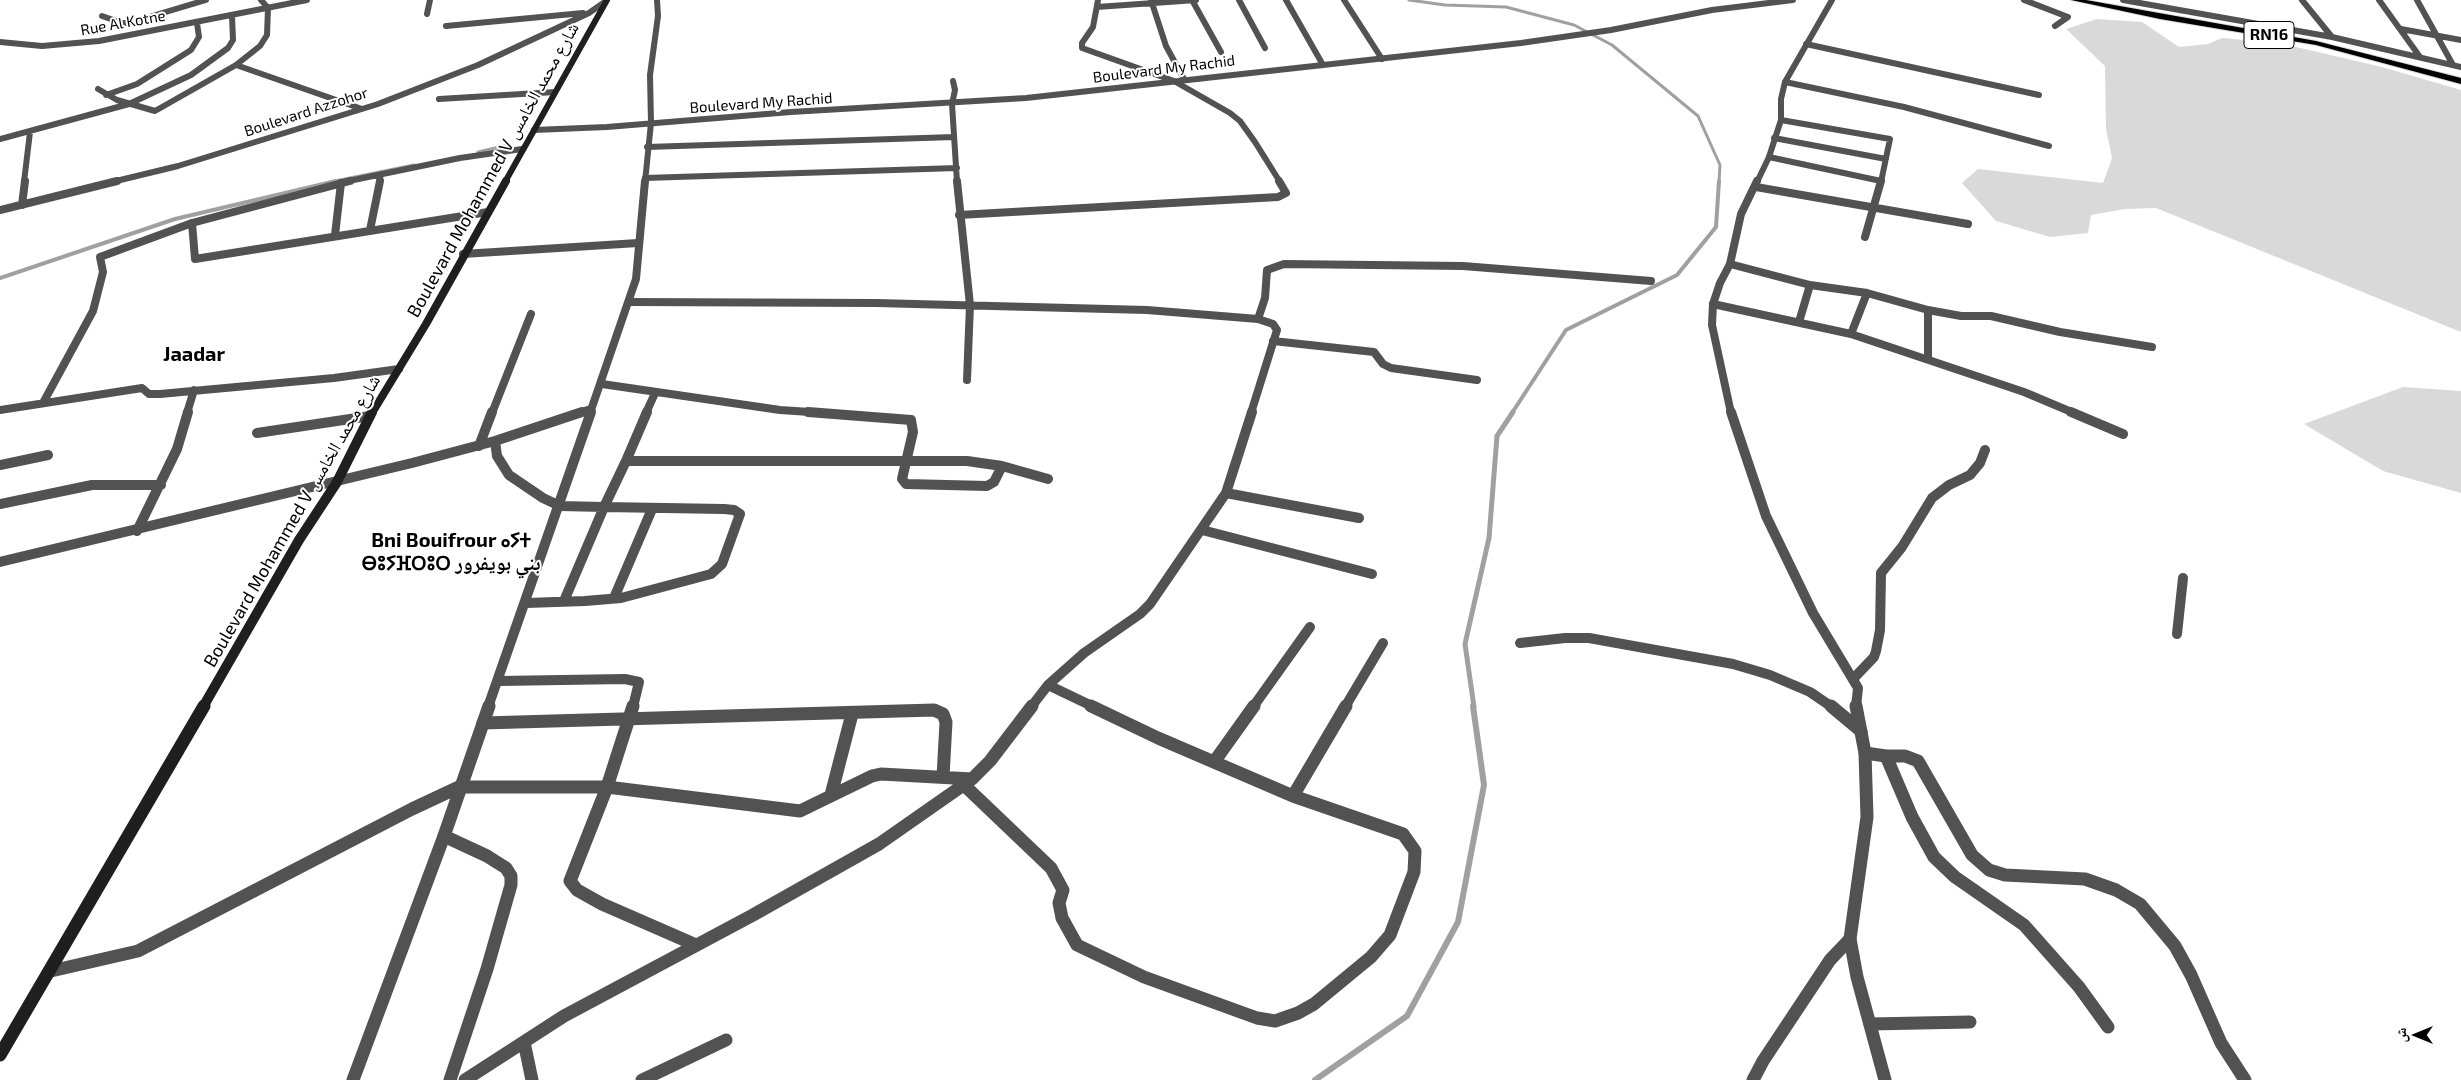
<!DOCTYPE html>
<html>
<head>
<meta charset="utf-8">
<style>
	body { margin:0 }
	#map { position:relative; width:2461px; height:1080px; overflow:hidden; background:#fff; font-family:"Exo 2","Noto Naskh Arabic",sans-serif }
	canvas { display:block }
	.north { position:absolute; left:2391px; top:1010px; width:50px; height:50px; -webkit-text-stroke:4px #fff; paint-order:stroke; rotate:270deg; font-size:14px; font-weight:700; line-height:20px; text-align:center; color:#000 }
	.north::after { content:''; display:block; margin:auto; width:18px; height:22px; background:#000; clip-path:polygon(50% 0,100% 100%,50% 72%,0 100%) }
</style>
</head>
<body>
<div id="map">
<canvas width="2461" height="1080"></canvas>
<div class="north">ش</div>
</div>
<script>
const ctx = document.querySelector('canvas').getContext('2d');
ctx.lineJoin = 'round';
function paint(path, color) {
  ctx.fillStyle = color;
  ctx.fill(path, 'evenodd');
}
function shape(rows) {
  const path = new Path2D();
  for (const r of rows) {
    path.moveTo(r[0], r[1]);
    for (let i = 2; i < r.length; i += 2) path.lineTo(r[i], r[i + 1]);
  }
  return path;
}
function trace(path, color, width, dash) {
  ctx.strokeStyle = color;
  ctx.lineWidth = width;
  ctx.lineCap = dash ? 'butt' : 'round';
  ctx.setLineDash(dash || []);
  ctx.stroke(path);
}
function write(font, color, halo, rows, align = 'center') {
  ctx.font = font + ' "Exo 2","Noto Naskh Arabic","Noto Sans Tifinagh",sans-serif';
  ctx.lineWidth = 4;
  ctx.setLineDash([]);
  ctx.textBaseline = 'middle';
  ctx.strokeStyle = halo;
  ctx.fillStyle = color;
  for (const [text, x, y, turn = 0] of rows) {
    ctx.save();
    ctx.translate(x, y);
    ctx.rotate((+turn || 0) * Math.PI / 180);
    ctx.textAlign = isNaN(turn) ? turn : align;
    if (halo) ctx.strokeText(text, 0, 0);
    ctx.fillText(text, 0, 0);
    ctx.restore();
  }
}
const green = shape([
	[2097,19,2142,22,2179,47,2208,44,2222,38,2279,43,2382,67,2461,90,2461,332,2156,208,2125,209,2091,215,2088,233,2050,237,1996,221,1962,183,1978,169,2103,183,2112,158,2106,129,2105,66,2066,29],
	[2403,387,2461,391,2461,493,2383,471,2304,424]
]);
const streamFar3 = shape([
	[1409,0,1445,5,1506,7,1574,25,1612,45,1698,116,1720,165,1719,182],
	[478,152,508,145],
	[330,182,414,165]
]);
const streamFar2 = shape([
	[0,278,175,219,336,181],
	[1512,413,1566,330,1677,275,1716,227,1719,181]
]);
const streamFar1 = shape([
	[1474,707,1465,644,1489,538,1497,436,1513,412]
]);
const stream = shape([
	[1315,1080,1407,1016,1458,922,1484,785,1473,706]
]);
const minorFar3 = shape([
	[1098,0,1093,27,1082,43,1082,48,1174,81,1230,113,1240,121,1255,142,1280,182],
	[1151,0,1166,46,1184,79],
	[1192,0,1221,52],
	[1239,0,1265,48],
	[1286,0,1323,65],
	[1344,0,1382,59],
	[2024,0,2068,17,2055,26],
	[2123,0,2332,37,2302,0],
	[2379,0,2420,57],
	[2417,0,2453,65],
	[1097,7,1196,0],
	[427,14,430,0],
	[102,16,122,23,129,23,206,0],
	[446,26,583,13],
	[2401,29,2461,40],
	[2332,37,2461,67],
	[0,42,42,46,99,41,307,0],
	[1806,44,2039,95],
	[236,65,362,109],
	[953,81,955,90,952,104,957,182],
	[1785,82,1904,107,2049,146],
	[98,89,117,100,155,111,236,65,260,46,267,35,268,8,261,0],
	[106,95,137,84,191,50,199,37,197,23],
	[439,99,555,92],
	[1781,120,1890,139,1881,182],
	[1774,138,1886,159],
	[0,139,129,104,191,75,228,48,233,40,232,16],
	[647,147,954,137],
	[1769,157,1881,181],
	[645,178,957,168],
	[24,182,30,132],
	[112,182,178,166,378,104,478,65,589,13,606,1],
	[344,182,460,158,522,149],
	[379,182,381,174]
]);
const minorFar2 = shape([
	[957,181,970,305,967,380],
	[1756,187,1968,224],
	[22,205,25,181],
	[0,210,117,181],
	[959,215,1278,197,1286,193,1279,181],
	[192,223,195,259,488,212],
	[370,230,380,181],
	[335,235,341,183],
	[1865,237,1881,181],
	[463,254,638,243],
	[1730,264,1810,285,1867,293,1928,310,1961,316,1991,316,2060,332,2152,347],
	[629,302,876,303,1147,310,1258,319,1273,324,1277,330,1251,413],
	[1713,304,1851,334,2024,392,2074,413],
	[1928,310,1928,359],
	[1258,319,1265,298,1267,270,1284,264,1463,266,1651,281],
	[1799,322,1810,285],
	[1851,334,1867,293],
	[1273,341,1374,352,1383,364,1391,368,1477,380],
	[602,384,780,410,825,413],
	[43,403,93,311,103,272,100,257,192,223,350,181],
	[0,410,142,388,149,394,160,394,334,378,399,369],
	[187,413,194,390],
	[492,413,531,314],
	[578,413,591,409],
	[646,413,655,393]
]);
const minorFar1 = shape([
	[808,412,911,420,913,432,902,479,906,484,987,486,994,482,1002,466],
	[2071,412,2123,434],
	[257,433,370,416],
	[495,441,497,456,509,475,543,498,560,506,604,507,626,461,967,461,1002,466,1048,479],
	[479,446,492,412],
	[626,461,647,412],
	[0,465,48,455],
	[1226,493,1359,518],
	[0,504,92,485,161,485],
	[1202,530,1372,574],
	[137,531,177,449,188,412],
	[0,562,412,463,495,441,582,412],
	[614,598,652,509],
	[526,603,585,601,621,598,711,574,722,564,740,514,734,510,724,509,604,507,564,601],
	[2177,634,2183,578],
	[1520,643,1565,638,1589,638,1733,664,1770,675,1810,692,1832,707],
	[1853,679,1874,657,1876,651,1880,630,1881,573,1902,547,1932,498,1949,485,1970,475,1980,463,1985,450],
	[499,681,625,679,639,682,633,707],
	[1048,685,1094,707],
	[1031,707,1048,685,1084,653,1140,614,1150,604,1226,493,1252,412],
	[1253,707,1310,627],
	[1345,707,1383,643]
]);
const minor = shape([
	[633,706,607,787,570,881,577,890,602,904,696,945],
	[1831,706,1861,731],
	[483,723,934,710,943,714,946,722,943,777],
	[1865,753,1886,756,1912,817,1934,857,1955,877,2024,925,2079,987,2108,1027],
	[1886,756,1905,756,1918,761,1972,855,1989,870,2005,875,2085,879,2116,890,2140,904,2175,946,2191,975,2221,1043,2245,1080],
	[1214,762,1254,706],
	[964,785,1051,868,1063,890,1059,903,1062,918,1077,945,1144,977,1257,1018,1275,1021,1298,1013,1314,1004,1371,957,1390,935,1414,872,1415,851,1403,834,1293,796,1158,738,1091,706],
	[831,795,852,714],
	[1293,796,1346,706],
	[444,836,487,856,506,868,511,876,511,885,487,969,450,1080],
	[51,971,138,951,412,809,459,787,607,787,800,811,872,776,881,774,972,779],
	[1870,1024,1970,1022],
	[524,1042,532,1080],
	[465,1080,564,1016,753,915,879,844,972,779,990,761,1032,706],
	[642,1080,726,1040],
	[1753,1080,1763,1061,1830,960,1850,939]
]);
const tertiaryFar3 = shape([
	[534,130,607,127,791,112,1026,98,1521,43,1611,30,1712,10,1793,0],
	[645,182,651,123,650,75,658,16,657,0],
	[1757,182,1769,157,1781,120,1781,99,1785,82,1832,0]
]);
const tertiaryFar2 = shape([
	[590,413,636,279,645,181],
	[1731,413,1712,325,1713,304,1720,283,1730,264,1741,214,1757,181]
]);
const tertiaryFar1 = shape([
	[1731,412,1766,516,1813,613,1858,688,1856,707],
	[488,707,591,412]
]);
const tertiary = shape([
	[1856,706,1865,753,1867,817,1850,939,1857,977,1885,1080],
	[353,1080,444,836,489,706]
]);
const secondaryFar3 = shape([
	[505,182,607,0]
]);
const secondaryFar2 = shape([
	[372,413,426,324,506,181]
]);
const secondaryFar1 = shape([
	[203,707,299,540,337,482,372,412]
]);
const secondary = shape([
	[0,1055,204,706]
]);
const trunk = shape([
	[2071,0,2086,0,2316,41,2461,78,2461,84,2316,45,2160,19,2071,0]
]);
const farStreetnames = [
	["Rue Al Kotne",123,23,-10],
	["Boulevard My Rachid",1164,69,-7],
	["Boulevard My Rachid",761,103,-4],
	["Boulevard Azzohor",306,112,-18]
];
const shields = [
	[2269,35,50]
];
const shieldNames = [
	["RN16",2269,35]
];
const streetNames = [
	["Boulevard Mohammed V شارع محمد الخامس",493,170,-61],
	["Boulevard Mohammed V شارع محمد الخامس",292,521,-60]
];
const quarterNames = [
	["Jaadar",194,354],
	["Bni Bouifrour ⴰⵢⵜ",451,540],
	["ⴱⵓⵢⴼⵔⵓⵔ بني بويفرور",451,563]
];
paint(green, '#d9d9d9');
trace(streamFar3, '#a0a0a0', 3);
trace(streamFar2, '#a0a0a0', 4);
trace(streamFar1, '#a0a0a0', 5);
trace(stream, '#a0a0a0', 6);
trace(trunk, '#dbdbdb', 2);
trace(minorFar3, '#525252', 6);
trace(minorFar2, '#525252', 8);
trace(minorFar1, '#525252', 10);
trace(minor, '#525252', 13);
trace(tertiaryFar3, '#525252', 6);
trace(tertiaryFar2, '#525252', 8);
trace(tertiaryFar1, '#525252', 10);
trace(tertiary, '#525252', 13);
trace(secondaryFar3, '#1f1f1f', 6);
trace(secondaryFar2, '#1f1f1f', 8);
trace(secondaryFar1, '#1f1f1f', 10);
trace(secondary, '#1f1f1f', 13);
paint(trunk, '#000');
write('15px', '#000', '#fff', farStreetnames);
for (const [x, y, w] of shields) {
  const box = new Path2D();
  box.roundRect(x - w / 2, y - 13.5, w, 27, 4);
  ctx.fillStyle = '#fff';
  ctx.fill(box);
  trace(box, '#000', 1);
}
write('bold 16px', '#000', null, shieldNames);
write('18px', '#000', '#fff', streetNames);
write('bold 20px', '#000', '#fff', quarterNames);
</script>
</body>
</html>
